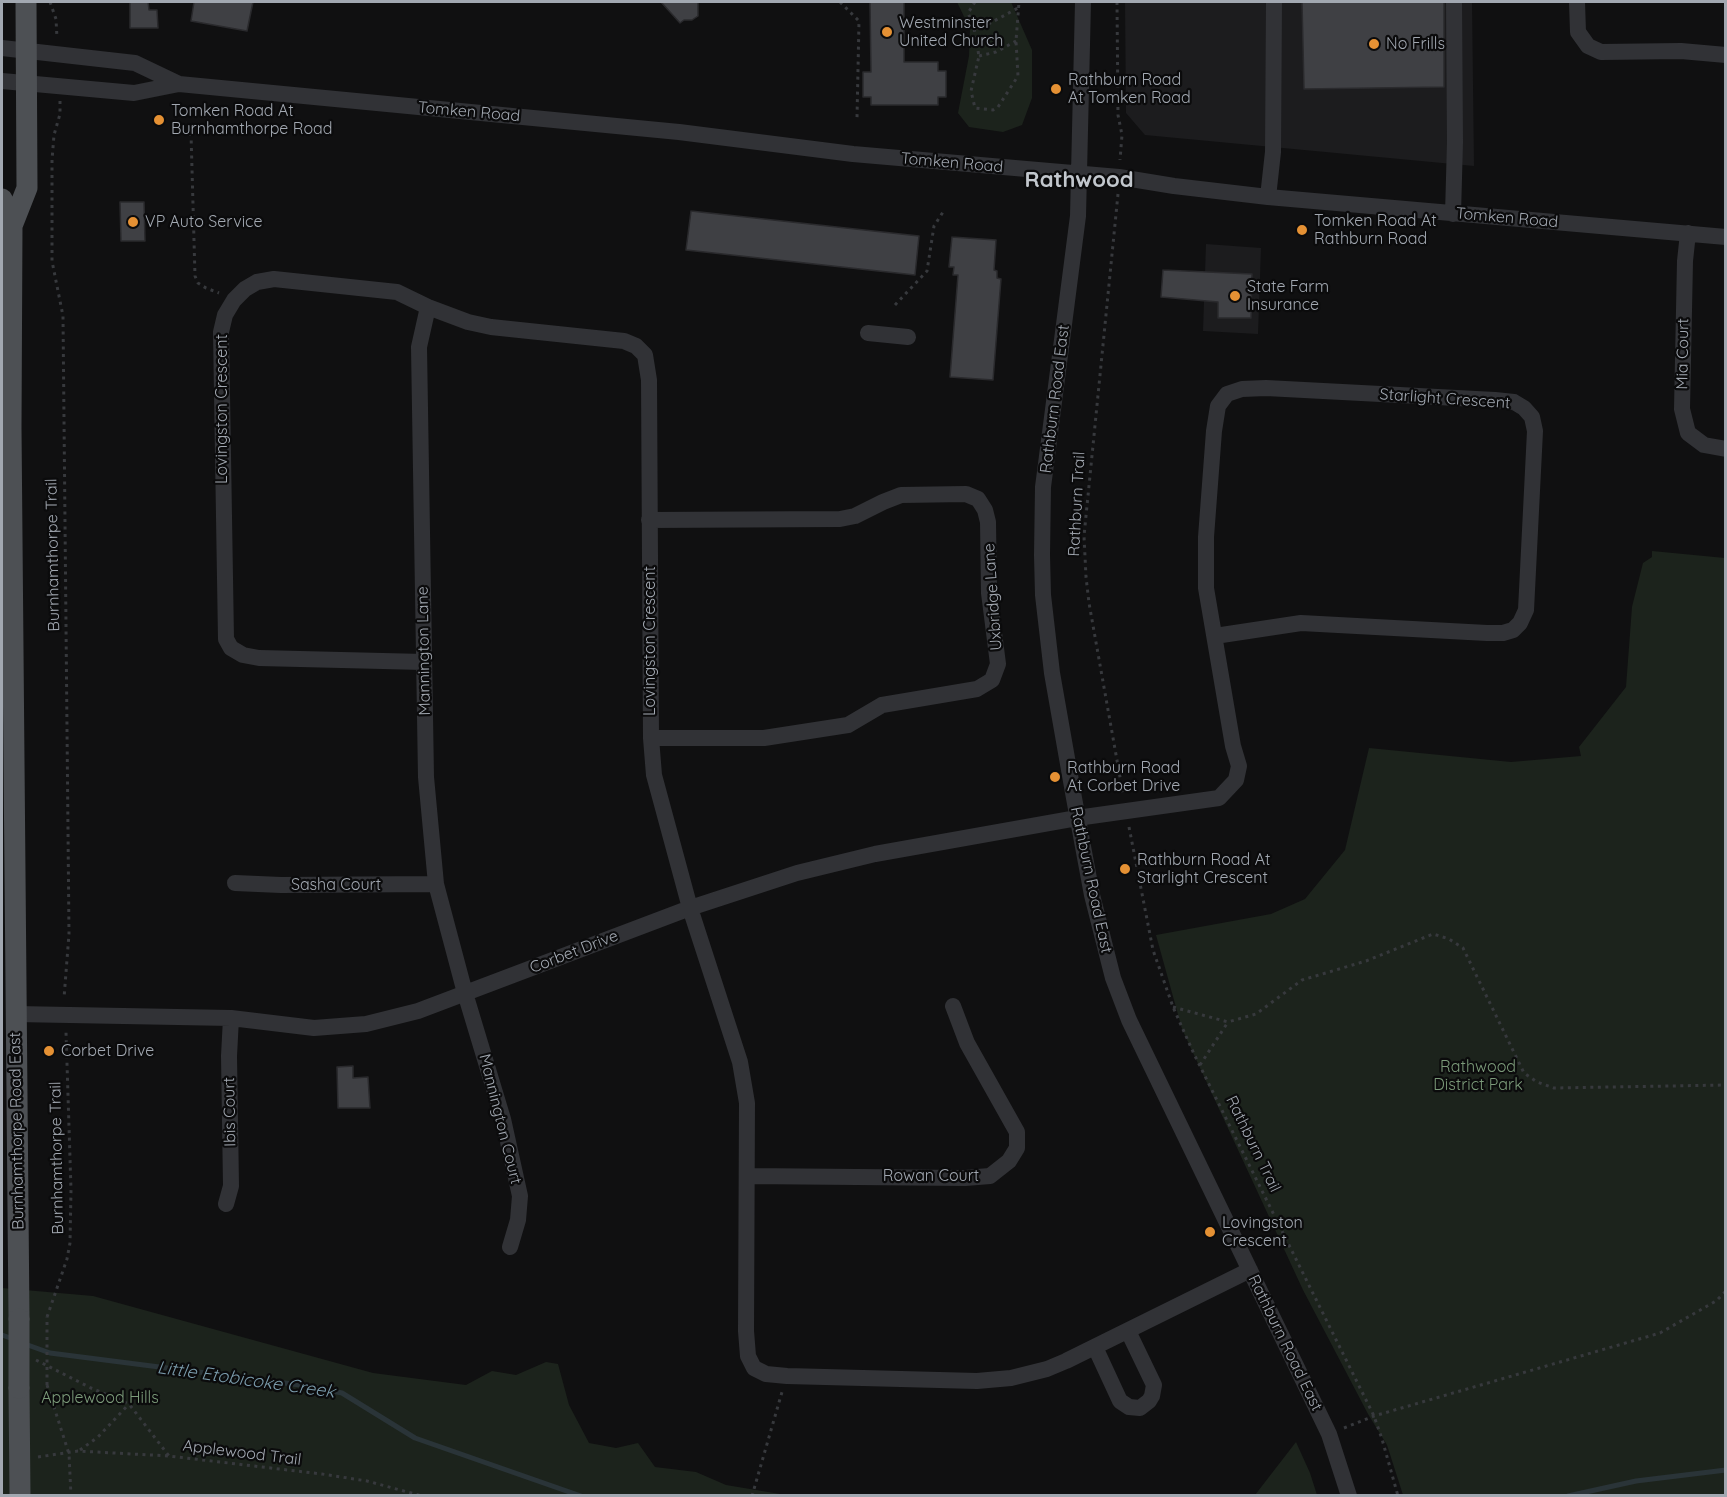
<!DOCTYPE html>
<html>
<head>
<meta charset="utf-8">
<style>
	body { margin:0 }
	#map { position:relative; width:1727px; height:1497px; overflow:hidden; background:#101011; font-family:Quicksand,sans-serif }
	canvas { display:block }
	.frame { position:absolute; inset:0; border:3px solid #a2a8b1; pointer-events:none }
</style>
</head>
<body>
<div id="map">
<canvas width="1727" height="1497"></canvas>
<div class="frame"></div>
</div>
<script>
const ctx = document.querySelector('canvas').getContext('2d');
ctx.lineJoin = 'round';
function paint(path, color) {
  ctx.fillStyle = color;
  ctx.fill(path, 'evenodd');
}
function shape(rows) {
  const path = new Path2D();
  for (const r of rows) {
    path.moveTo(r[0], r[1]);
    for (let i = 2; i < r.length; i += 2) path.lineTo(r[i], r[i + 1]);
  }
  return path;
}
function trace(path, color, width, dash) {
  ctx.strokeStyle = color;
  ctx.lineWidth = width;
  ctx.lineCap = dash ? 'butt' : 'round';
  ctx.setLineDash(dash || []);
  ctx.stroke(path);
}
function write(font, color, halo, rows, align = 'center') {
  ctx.font = font + ' Quicksand,sans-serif';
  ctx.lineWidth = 4.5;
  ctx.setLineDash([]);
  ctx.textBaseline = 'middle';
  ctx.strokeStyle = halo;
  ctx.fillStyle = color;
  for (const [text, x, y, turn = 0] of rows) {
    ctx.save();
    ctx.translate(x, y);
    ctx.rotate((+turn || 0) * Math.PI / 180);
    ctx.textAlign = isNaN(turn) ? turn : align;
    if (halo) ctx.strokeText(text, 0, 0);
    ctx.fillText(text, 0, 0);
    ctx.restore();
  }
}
const built = shape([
	[1125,2,1472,2,1474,166,1145,135,1126,113],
	[1206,244,1261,248,1258,334,1203,331]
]);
const green = shape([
	[957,2,1011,2,1032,50,1032,98,1022,125,1003,132,969,127,958,113,969,56,970,29],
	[1652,551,1725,558,1725,1495,1403,1495,1387,1445,1368,1414,1303,1290,1182,1029,1156,935,1271,914,1305,899,1345,850,1369,748,1511,762,1581,756,1579,747,1626,687,1632,607,1643,563,1652,557],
	[2,1288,93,1296,373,1373,466,1385,492,1371,516,1375,546,1362,558,1364,569,1405,589,1443,616,1448,638,1443,655,1467,696,1472,726,1485,786,1495,2,1495],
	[1296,1442,1310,1473,1317,1495,1255,1495]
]);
const stream = shape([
	[2,1335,13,1339],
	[25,1344,50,1353,308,1386,342,1393,415,1438,581,1496],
	[1568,1496,1636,1481,1726,1470]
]);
const building = shape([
	[130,2,148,2,149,10,157,10,158,28,130,28,130,2],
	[194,2,253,2,247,31,191,21,194,2],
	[661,2,698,2,698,16,692,20,684,20,680,23,661,2],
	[870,2,904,2,904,62,938,62,938,71,946,71,946,97,938,97,938,105,871,105,871,97,863,97,863,72,871,72,870,2],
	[1302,2,1444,2,1444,87,1304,89,1302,2],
	[120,202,144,202,145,241,121,241,120,202],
	[691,211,919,236,915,275,686,250,691,211],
	[952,237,996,240,994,270,997,271,997,278,1001,279,993,380,950,377,958,275,953,275,954,267,949,267,952,237],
	[1163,270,1252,274,1251,318,1218,318,1218,302,1161,297,1163,270],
	[353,1066,353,1078,368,1077,370,1108,338,1108,337,1067,353,1066]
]);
const path = shape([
	[50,2,56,19,57,38],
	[840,2,859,21,857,118],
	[975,2,968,13,974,28,979,56,971,91,975,108,993,110,998,107,1018,76,1016,41,1019,2],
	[1117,2,1118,115,1122,135,1120,160],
	[974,28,983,27,1018,8],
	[979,56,996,52,1016,41],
	[60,101,60,114,54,135,52,160,52,261,63,316,69,934,64,998],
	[191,133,195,276,198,283,206,288,219,293],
	[1118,194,1084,536,1086,577,1089,603,1123,794],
	[895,305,927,271,934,226,945,209],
	[1129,827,1153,950,1173,1007,1194,1054,1374,1416,1382,1439,1398,1496],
	[1173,1007,1228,1022,1256,1014,1302,980,1366,961,1433,934,1449,939,1463,948,1524,1073,1537,1082,1554,1088,1726,1085],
	[1200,1065,1228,1022],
	[47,1317,67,1259,70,1243,71,1190,66,1032],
	[36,1360,91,1388,129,1404,169,1456],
	[47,1385,69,1454,71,1496],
	[1344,1428,1374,1416,1660,1333,1716,1301,1726,1291],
	[80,1450,98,1437,129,1404],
	[38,1457,78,1451,169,1456,322,1474,367,1481,422,1496],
	[752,1496,782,1392]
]);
const minor = shape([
	[1083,2,1078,216,1043,487,1042,555,1043,595,1052,673,1074,798,1092,895,1113,978,1129,1020,1329,1434,1349,1496],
	[1577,2,1578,32,1588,46,1601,52,1681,51,1726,55],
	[2,48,135,63,179,84],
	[2,81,134,93,179,84,679,132,853,154,1119,177,1174,186,1268,197,1726,237],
	[1268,197,1273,152,1274,2],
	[1453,214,1455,142,1454,2],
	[1688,233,1685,261,1682,409,1688,433,1704,445,1726,449],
	[428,307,419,347,426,777,436,884,465,993,503,1119,520,1196,518,1220,510,1247],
	[868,333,908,337],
	[649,520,840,519,855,516,883,502,901,495,966,494,978,499,985,510,988,522,989,593,998,664,992,680,977,689,882,705,848,725,764,738,651,738],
	[424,662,259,658,243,655,231,648,226,639,221,332,225,315,234,300,245,289,257,282,274,279,397,292,428,307,468,322,491,327,624,341,636,346,645,355,649,380,651,738,654,775,690,908,740,1062,747,1103,746,1331,748,1356,754,1368,766,1374,787,1376,977,1381,1011,1378,1047,1369,1066,1361,1250,1270],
	[235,883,281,885,436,884],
	[16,1014,231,1018,314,1028,366,1024,418,1011,690,908,797,873,875,854,1077,818,1219,798,1236,780,1239,766,1233,746,1206,588,1206,537,1214,431,1218,406,1227,394,1242,389,1266,388,1495,400,1514,402,1524,408,1532,417,1535,431,1526,610,1520,623,1513,630,1503,633,1487,633,1301,623,1215,636],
	[748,1176,965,1178,990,1176,1009,1161,1017,1148,1017,1132,967,1043,953,1006],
	[226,1204,231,1186,229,1056,231,1018],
	[1095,1347,1120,1401,1129,1407,1140,1408,1149,1401,1152,1396,1154,1385,1128,1331]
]);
const major = shape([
	[2,199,12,226,11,427,19,1319],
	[12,226,27,188,26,2],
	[19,1388,20,1496]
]);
const pathBridge = shape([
	[47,1385,47,1317]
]);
const majorBridge = shape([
	[19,1319,19,1388]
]);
const markers = [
	[887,32,6,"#e59134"],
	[1374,44,6,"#e59134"],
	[1056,89,6,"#e59134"],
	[159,120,6,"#e59134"],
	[133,222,6,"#e59134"],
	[1302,230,6,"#e59134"],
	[1235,296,6,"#e59134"],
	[1055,777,6,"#e59134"],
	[1125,869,6,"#e59134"],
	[49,1051,6,"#e59134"],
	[1210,1232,6,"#e59134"]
];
const poiNames = [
	["Westminster",899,23],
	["United Church",899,41],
	["No Frills",1386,44],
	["Rathburn Road",1068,80],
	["At Tomken Road",1068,98],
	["Tomken Road At",171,111],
	["Burnhamthorpe Road",171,129],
	["Tomken Road At",1314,221],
	["Rathburn Road",1314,239],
	["VP Auto Service",145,222],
	["State Farm",1247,287],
	["Insurance",1247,305],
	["Rathburn Road",1067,768],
	["At Corbet Drive",1067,786],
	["Rathburn Road At",1137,860],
	["Starlight Crescent",1137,878],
	["Corbet Drive",61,1051],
	["Lovingston",1222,1223],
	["Crescent",1222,1241]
];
const streetNames = [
	["Tomken Road",469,112,5],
	["Tomken Road",952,163,5],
	["Tomken Road",1507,218,5],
	["Mia Court",1683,354,-89],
	["Rathburn Road East",1055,399,-83],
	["Starlight Crescent",1445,399,4],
	["Lovingston Crescent",222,409,-90],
	["Rathburn Trail",1077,504,-87],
	["Burnhamthorpe Trail",53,555,-91],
	["Uxbridge Lane",993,597,-94],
	["Lovingston Crescent",650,641,-90],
	["Mannington Lane",424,651,-91],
	["Rathburn Road East",1091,880,78],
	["Sasha Court",336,885],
	["Corbet Drive",574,952,-21],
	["Ibis Court",230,1112,-91],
	["Mannington Court",500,1119,76],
	["Burnhamthorpe Road East",17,1131,-91],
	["Rathburn Trail",1253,1144,64],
	["Burnhamthorpe Trail",57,1158,-91],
	["Rowan Court",931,1176],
	["Rathburn Road East",1285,1343,64],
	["Applewood Trail",242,1453,7]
];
const parkNames = [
	["Rathwood",1478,1067],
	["District Park",1478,1085],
	["Applewood Hills",100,1398]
];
const waterNames = [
	["Little Etobicoke Creek",246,1380,8]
];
const districtNames = [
	["Rathwood",1079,180]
];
paint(built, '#1c1c1e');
paint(green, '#1c231c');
trace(stream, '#2a3438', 5);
paint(building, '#3f4044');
trace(building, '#2a2a2d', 1.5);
trace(path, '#37393d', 3, [3, 4.5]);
trace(minor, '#313236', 16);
trace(major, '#4d5054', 21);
trace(pathBridge, '#37393d', 3, [3, 4.5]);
trace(majorBridge, '#4d5054', 21);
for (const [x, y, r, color] of markers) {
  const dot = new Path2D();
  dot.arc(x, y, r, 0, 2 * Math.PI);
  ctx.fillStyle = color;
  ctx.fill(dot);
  trace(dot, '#0b0b0c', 2);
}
write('16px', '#a2a8b1', '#0b0b0c', poiNames, 'left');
write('16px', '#a2a8b1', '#0b0b0c', streetNames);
write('16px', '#7c9b7a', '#0b0b0c', parkNames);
write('italic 18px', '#7a9bab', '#0b0b0c', waterNames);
write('bold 22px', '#c2c7cd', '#0b0b0c', districtNames);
</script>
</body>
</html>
